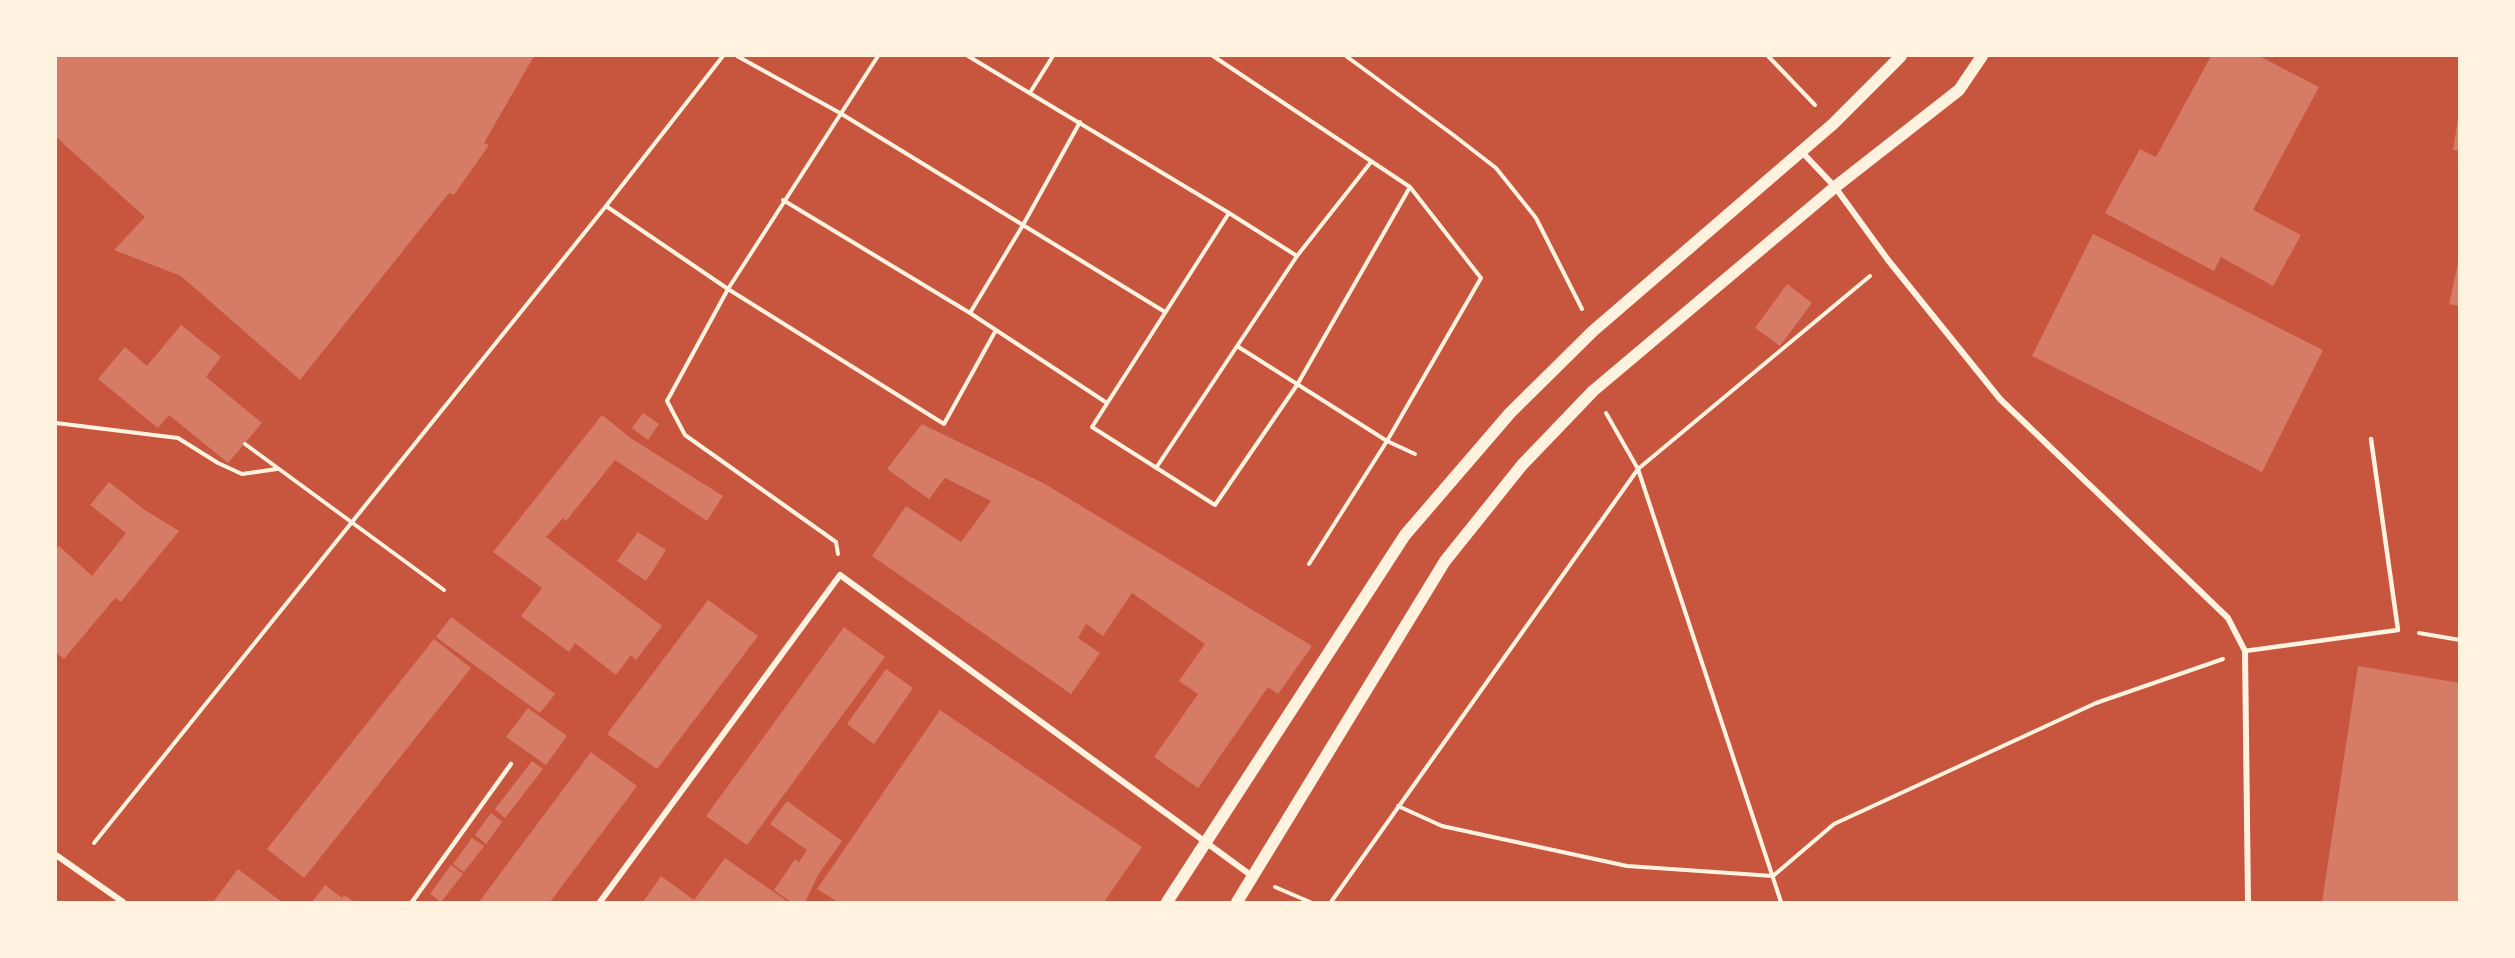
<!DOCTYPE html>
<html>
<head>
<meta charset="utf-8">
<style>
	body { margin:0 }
	#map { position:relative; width:2515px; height:958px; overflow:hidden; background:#c8553d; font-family:"Times New Roman",serif }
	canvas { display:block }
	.frame { position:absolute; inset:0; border:57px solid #fff3e0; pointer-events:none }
</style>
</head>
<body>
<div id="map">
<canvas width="2515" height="958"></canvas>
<div class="frame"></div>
</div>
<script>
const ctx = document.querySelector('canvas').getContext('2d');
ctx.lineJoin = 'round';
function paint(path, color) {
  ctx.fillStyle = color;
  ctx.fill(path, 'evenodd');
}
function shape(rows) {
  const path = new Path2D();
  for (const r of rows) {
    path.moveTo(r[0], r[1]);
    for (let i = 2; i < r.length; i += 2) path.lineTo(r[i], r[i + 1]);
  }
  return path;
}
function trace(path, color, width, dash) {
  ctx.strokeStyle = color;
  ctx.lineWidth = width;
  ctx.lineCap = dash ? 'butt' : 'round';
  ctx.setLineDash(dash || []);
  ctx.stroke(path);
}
const building = shape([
	[56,56,534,56,484,143,489,145,454,195,449,193,300,380,181,276,114,250,145,217,56,137],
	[2211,56,2259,56,2319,87,2253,210,2301,235,2273,286,2221,257,2214,271,2105,213,2140,149,2156,157],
	[2458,119,2460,119,2460,151,2453,150],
	[2093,234,2323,350,2262,472,2032,356],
	[2459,259,2460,259,2460,306,2449,304],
	[1787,284,1812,303,1780,346,1755,328],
	[181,325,221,357,206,377,262,423,228,463,169,415,158,428,98,379,125,347,147,366],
	[643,413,659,424,648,440,632,428],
	[602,415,632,439,723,496,707,521,615,460,566,521,563,518,546,537,662,626,636,660,631,655,616,675,575,643,569,652,521,616,542,588,493,552],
	[922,424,1045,484,1312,646,1278,694,1268,687,1198,788,1154,757,1198,694,1179,681,1205,644,1132,593,1103,636,1086,624,1078,638,1100,653,1071,694,872,556,906,506,961,542,991,501,945,478,929,499,887,469],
	[109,482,145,510,179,531,121,602,115,598,64,659,56,652,56,550,59,546,92,576,126,533,90,505],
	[638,532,666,550,646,581,617,561],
	[708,600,758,636,657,769,607,734],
	[451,617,555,694,540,713,436,637],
	[844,627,885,657,747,845,706,816],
	[434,639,471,668,304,878,267,849],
	[2358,666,2460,683,2460,902,2322,902],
	[886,669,913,688,874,744,847,724],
	[528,708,567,736,546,765,506,737],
	[940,710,1142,847,1104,902,838,902,817,889],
	[591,752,637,786,550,902,479,902],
	[532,761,543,769,505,818,495,809],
	[787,801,842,841,818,875,805,902,791,902,774,890,795,859,799,862,807,850,770,824],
	[491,813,502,822,486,844,475,835],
	[472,838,484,846,464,872,453,864],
	[725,858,788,902,643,902,661,876,694,900],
	[451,865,463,874,441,902,430,894],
	[238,869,282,902,213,902],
	[325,885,342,898,344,895,355,902,312,902]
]);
const path = shape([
	[737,56,840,113,1165,312],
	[968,56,1229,213,1092,427,1215,505,1297,385,1410,187],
	[1213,56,1410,187,1481,278,1387,441,1309,564],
	[1346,56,1452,134,1496,168,1536,218,1582,309],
	[1768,56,1815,105],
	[1031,91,1053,56],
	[783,200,970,313,1107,403],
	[606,206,728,289,878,56],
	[1229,213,1297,256],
	[970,313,1023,225,1080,122],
	[1237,346,1387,441,1415,454],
	[1606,413,1638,469,1781,902],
	[56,423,178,438,218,463,242,474,277,469],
	[245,444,444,590],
	[1156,468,1297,256,1371,162],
	[838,554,836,542,685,435,667,401,728,289,944,424,996,330],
	[2419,633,2460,640],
	[1398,806,1442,826,1627,866,1773,876,1834,824,2096,703,2223,659],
	[94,843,606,206,723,56],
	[1275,887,1310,902],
	[1331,902,1638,469,1870,276]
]);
const service = shape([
	[2245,651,2398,630,2371,439],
	[412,902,511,764]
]);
const minor = shape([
	[1801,151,1835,187,1888,260,2000,399,2228,618,2245,651,2248,902],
	[56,855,123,902],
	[600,902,840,575,1252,876]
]);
const secondary = shape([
	[1167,902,1405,535,1510,413,1593,331,1833,124,1901,56],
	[1237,902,1445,561,1522,465,1593,391,1835,187,1959,90,1982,56]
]);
paint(building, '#d67c66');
trace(path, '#fff3e0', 4);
trace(service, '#fff3e0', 4.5);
trace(minor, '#fff3e0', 6);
trace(secondary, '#fff3e0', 12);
</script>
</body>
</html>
